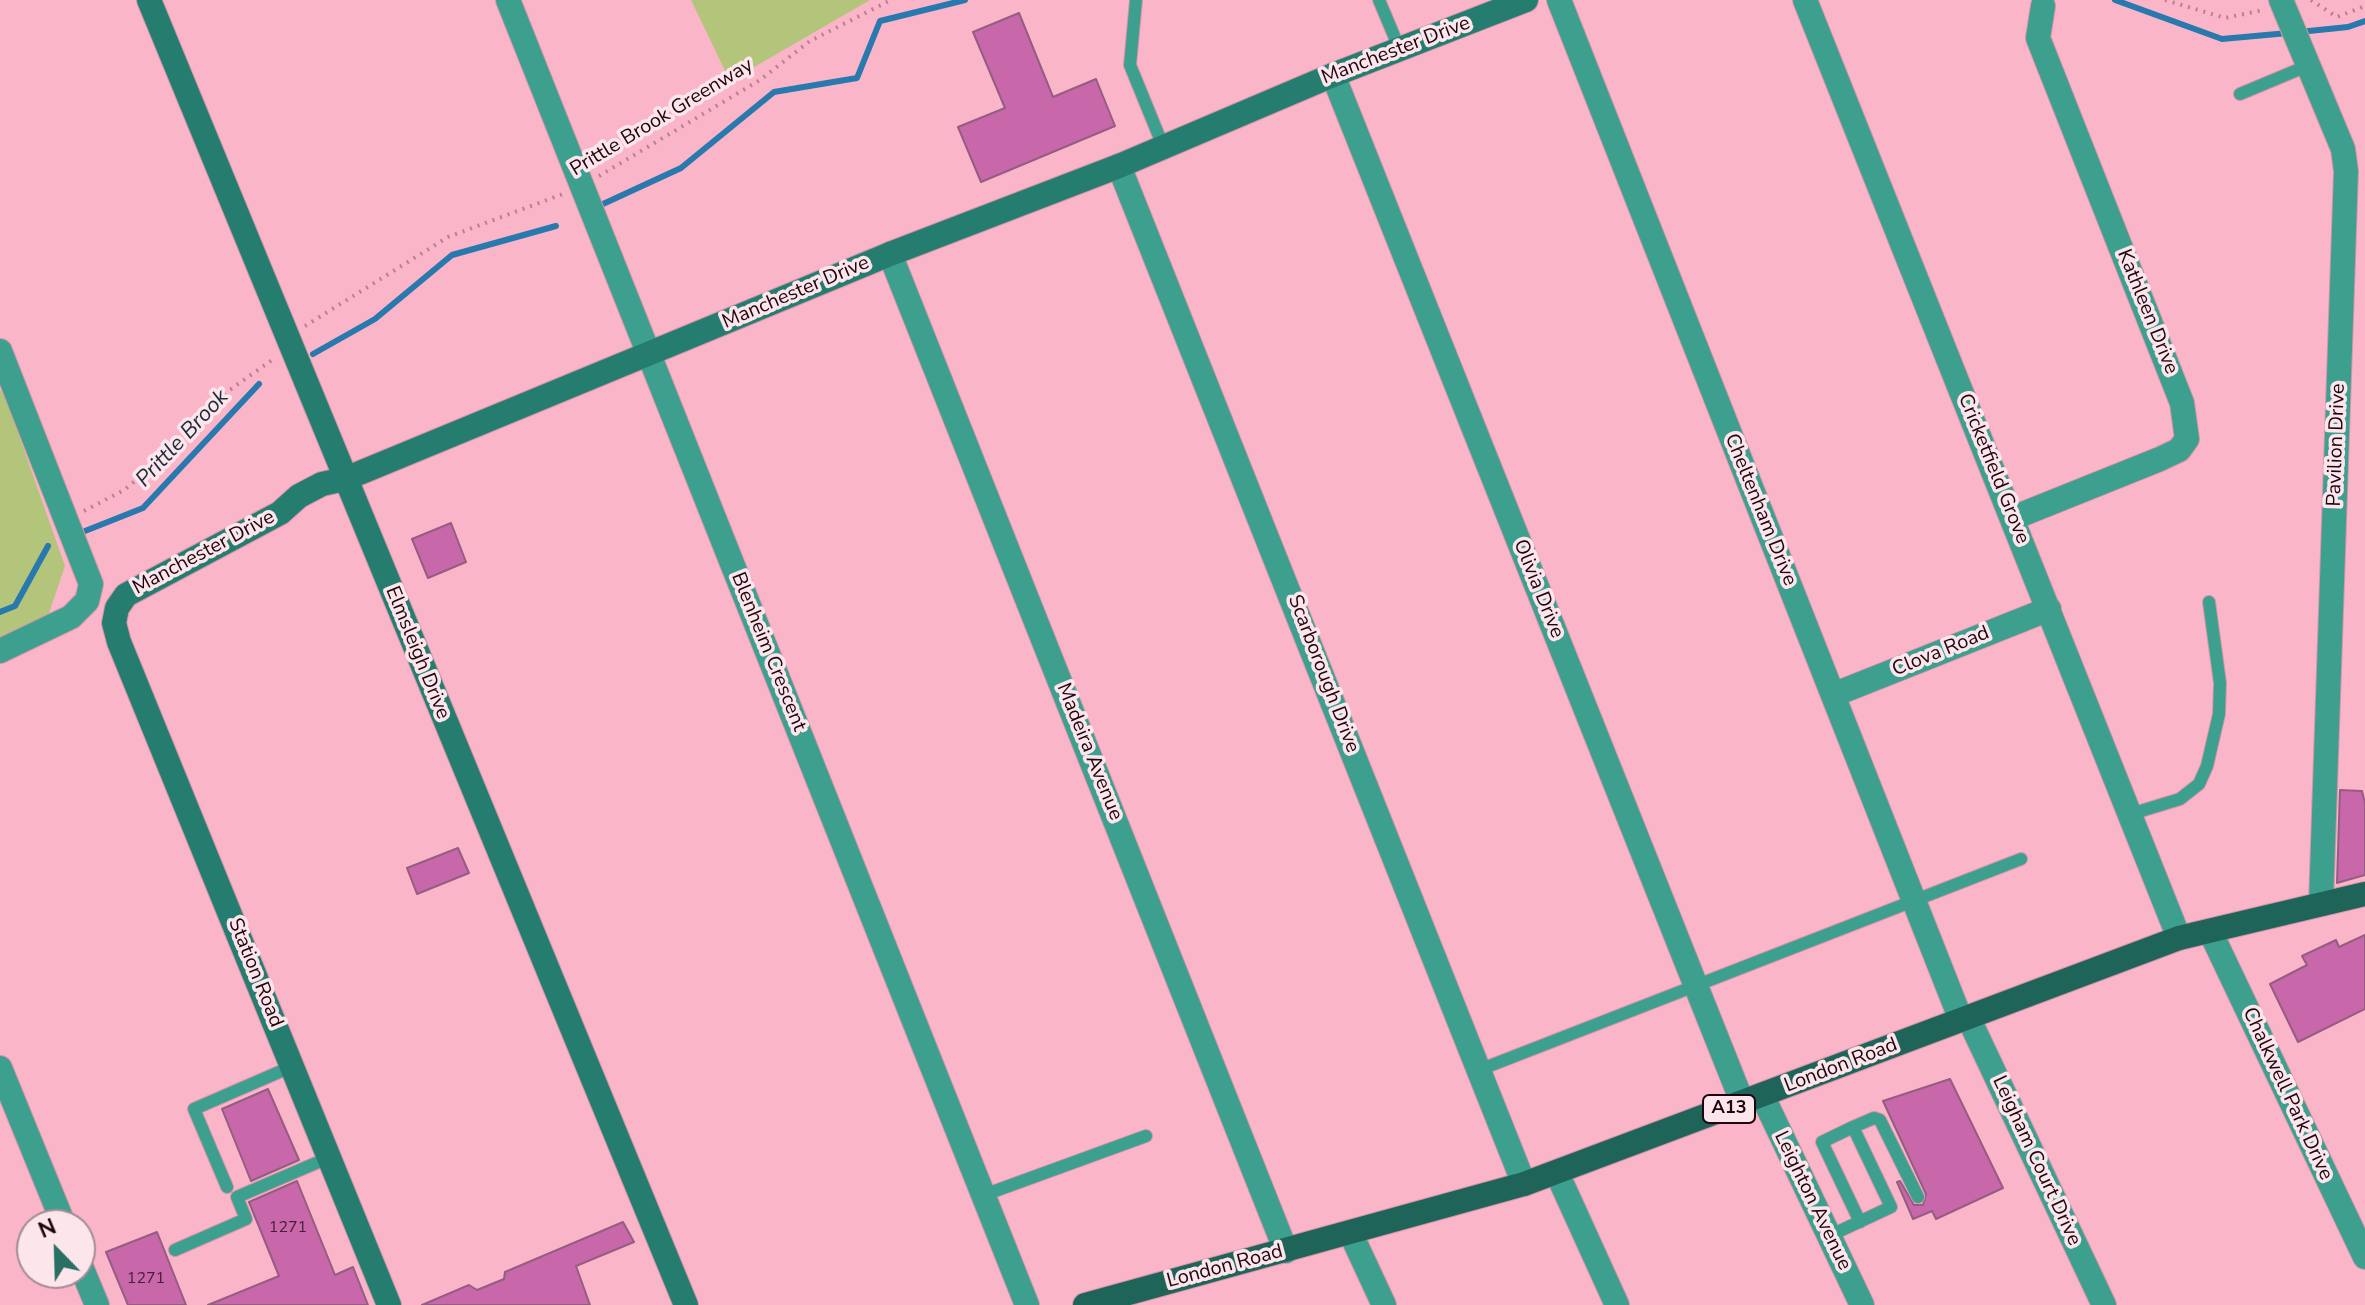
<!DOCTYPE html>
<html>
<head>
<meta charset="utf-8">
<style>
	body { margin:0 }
	#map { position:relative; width:2365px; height:1305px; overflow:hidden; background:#fbb5c9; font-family:"Nunito Sans",sans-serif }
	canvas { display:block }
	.north { position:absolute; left:16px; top:1209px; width:80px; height:80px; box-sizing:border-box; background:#fce6ec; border:2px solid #a38c93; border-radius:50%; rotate:337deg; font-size:22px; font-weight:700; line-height:32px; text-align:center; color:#1d060e }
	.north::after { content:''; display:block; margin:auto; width:28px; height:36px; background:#296f63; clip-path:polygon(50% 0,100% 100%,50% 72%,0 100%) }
</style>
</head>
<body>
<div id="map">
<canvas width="2365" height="1305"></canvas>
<div class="north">N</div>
</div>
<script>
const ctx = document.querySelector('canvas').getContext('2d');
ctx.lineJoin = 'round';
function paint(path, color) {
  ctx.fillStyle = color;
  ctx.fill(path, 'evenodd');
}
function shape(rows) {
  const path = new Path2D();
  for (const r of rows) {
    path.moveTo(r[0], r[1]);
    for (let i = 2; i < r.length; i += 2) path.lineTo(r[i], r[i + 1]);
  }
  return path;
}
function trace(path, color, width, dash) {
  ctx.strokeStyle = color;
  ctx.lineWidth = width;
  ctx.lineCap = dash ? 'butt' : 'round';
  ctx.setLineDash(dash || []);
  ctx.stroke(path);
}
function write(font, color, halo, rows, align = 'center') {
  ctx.font = font + ' "Nunito Sans",sans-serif';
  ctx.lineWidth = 7;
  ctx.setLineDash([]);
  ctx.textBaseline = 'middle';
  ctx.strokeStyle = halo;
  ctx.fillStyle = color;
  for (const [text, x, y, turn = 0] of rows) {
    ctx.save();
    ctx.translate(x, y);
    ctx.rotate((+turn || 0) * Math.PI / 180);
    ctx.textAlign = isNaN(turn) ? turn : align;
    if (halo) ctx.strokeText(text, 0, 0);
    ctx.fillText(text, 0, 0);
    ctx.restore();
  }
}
const green = shape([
	[691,0,870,0,730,81],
	[3,390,65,566,47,619,0,638,0,391]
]);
const stream = shape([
	[2115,0,2222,39,2288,33],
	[2299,32,2348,27,2365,21],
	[603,204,681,168,774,92,857,78,880,21,965,0],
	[313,354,375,319,452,255,556,226],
	[85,531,143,508,259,384],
	[0,612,15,606,48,546]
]);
const building = shape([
	[1019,13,1053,97,1096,79,1115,126,981,182,958,127,1005,108,973,32,1019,13],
	[451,523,466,562,428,578,412,539,451,523],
	[2340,790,2362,791,2365,803,2365,875,2337,883,2340,790],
	[458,848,469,873,417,894,407,868,458,848],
	[2365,935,2365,1009,2298,1042,2270,984,2307,965,2302,956,2336,940,2339,947,2365,935],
	[1950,1079,2003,1188,1936,1219,1932,1211,1913,1219,1897,1182,1900,1181,1914,1205,1923,1205,1926,1194,1883,1101,1950,1079],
	[268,1089,299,1160,251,1181,222,1109,268,1089],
	[297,1181,335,1275,353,1267,368,1305,208,1305,279,1276,249,1202,297,1181],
	[623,1222,634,1242,576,1266,590,1305,422,1305,469,1285,477,1290,504,1279,505,1272,623,1222],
	[157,1232,186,1305,128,1305,106,1252,157,1232]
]);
const path = shape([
	[2165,0,2225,18,2263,10],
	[2311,0,2337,17,2365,6],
	[599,176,760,80,810,41,891,0],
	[305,326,448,237,563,194],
	[84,511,124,490,178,446,224,394,272,360]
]);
const lane = shape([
	[1136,0,1130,65,1163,146],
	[1379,0,1400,50],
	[2240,94,2307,66],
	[2131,814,2180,799,2199,784,2207,766,2219,714,2220,683,2209,602],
	[1479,1070,2021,859],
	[1853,1127,1874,1118,1880,1120,1918,1197],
	[227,1187,194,1109,293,1066],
	[984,1195,1146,1136],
	[1829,1236,1891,1207,1853,1127,1822,1142,1860,1222],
	[175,1250,246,1219,237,1197,330,1157]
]);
const street = shape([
	[508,0,1027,1305],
	[1559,0,1961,1020],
	[1805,0,2179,938],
	[2281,0,2343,149,2346,171,2321,903],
	[1333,75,1743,1104],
	[1119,166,1524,1184],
	[890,254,1286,1251],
	[0,351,91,584,87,601,71,617,0,651],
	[2013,518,2160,459,2179,450,2187,439,2182,403,2038,38,2043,6],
	[1833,695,2049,609],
	[2210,931,2365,1257],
	[1968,1017,2104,1305],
	[0,1068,64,1225],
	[1763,1097,1862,1305],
	[1557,1173,1617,1305],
	[1351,1234,1384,1305],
	[80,1264,97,1305]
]);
const secondary = shape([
	[149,0,686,1305],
	[389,1305,119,642,114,623,117,608,126,595,280,513,299,496,322,484,345,479,890,254,1119,166,1333,75,1526,0]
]);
const primary = shape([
	[1085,1305,1524,1184,2179,938,2365,894]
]);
const numberNames = [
	["1271",288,1228],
	["1271",146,1279]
];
const shields = [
	[1729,1109,52]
];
const shieldNames = [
	["A13",1729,1109]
];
const streetNames = [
	["Manchester Drive",1396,51,-21],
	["Prittle Brook Greenway",662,118,-31],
	["Manchester Drive",796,293,-23],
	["Kathleen Drive",2147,312,68],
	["Pavilion Drive",2337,445,-88],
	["Cricketfield Grove",1993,469,68],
	["Cheltenham Drive",1760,510,68],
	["Manchester Drive",204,553,-28],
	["Olivia Drive",1538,589,68],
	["Blenheim Crescent",768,652,68],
	["Clova Road",1941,652,-22],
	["Elmsleigh Drive",417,653,68],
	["Scarborough Drive",1323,674,69],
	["Madeira Avenue",1089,752,68],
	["Station Road",255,973,68],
	["London Road",1841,1066,-21],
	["Chalkwell Park Drive",2287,1094,65],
	["Leigham Court Drive",2036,1161,65],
	["Leighton Avenue",1812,1201,64],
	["London Road",1225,1267,-15]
];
const waterNames = [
	["Prittle Brook",183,439,-47]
];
paint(green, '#b2c57b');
trace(stream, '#2879ae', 6);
paint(building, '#c967ab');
trace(building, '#935e81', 2);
trace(lane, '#d396a7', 14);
trace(street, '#d396a7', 26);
trace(secondary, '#d396a7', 26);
trace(primary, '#d396a7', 26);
trace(path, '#b88091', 4, [2, 6]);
trace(lane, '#3d9f8e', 12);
trace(street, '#3d9f8e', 24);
trace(secondary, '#247d6f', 24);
trace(primary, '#1e6459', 24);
write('16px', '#481e35', null, numberNames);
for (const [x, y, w] of shields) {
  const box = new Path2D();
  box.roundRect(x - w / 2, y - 14, w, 28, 6);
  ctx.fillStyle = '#fce6ec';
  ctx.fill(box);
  trace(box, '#1d060e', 2);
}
write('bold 18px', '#1d060e', null, shieldNames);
write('20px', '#1d060e', '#fce6ec', streetNames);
write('italic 22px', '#192c3a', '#fce6ec', waterNames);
</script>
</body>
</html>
